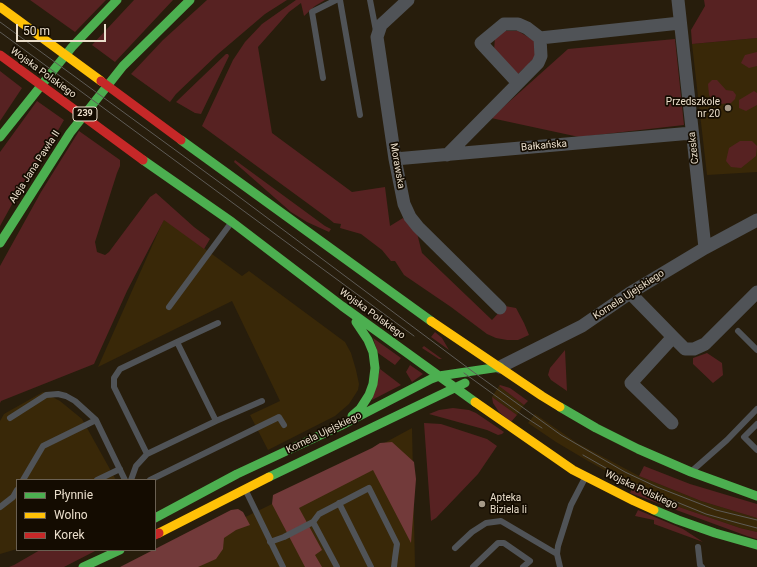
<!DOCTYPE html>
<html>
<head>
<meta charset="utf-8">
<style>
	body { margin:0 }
	#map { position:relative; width:757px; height:567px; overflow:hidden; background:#271d0c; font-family:Roboto,sans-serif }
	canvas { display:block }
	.legend { position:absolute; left:16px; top:479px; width:140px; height:72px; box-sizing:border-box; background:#140c01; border:1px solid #6a6052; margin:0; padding:5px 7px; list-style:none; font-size:12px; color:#eadecb }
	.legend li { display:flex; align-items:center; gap:8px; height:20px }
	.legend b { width:20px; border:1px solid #6a6052 }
	.scale { position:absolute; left:16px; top:24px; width:90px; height:18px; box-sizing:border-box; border:2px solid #eadecb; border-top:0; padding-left:5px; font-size:12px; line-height:14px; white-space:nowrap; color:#eadecb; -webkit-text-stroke:3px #140c01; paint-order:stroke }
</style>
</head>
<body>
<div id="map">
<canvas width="757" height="567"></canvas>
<ul class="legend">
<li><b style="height:5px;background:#4caf50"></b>Płynnie</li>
<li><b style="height:5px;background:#ffc107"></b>Wolno</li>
<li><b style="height:5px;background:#c62828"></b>Korek</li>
</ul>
<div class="scale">50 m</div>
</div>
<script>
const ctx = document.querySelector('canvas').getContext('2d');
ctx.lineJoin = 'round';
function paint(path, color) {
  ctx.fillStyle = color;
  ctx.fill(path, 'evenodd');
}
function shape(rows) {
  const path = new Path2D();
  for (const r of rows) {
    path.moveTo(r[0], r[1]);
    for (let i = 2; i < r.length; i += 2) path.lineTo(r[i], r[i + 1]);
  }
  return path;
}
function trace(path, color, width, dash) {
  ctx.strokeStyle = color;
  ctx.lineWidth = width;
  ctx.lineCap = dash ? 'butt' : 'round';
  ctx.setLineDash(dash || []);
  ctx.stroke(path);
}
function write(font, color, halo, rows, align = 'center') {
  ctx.font = font + ' Roboto,sans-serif';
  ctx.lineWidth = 3.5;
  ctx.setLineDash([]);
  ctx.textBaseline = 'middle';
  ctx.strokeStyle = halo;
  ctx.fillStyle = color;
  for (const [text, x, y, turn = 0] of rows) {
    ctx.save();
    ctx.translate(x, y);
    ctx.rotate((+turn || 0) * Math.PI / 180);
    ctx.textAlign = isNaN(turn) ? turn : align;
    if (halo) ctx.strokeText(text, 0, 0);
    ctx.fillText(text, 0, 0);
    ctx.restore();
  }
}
const built = shape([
	[757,38,757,172,707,175,692,44],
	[164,219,242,276,249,271,345,342,351,353,356,370,359,384,358,390,349,404,335,416,268,450,250,415,280,401,232,301,98,367],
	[499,386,524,405,517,415,492,397],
	[43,392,60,401,82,419,116,480,17,480,17,549,0,554,0,421,4,414],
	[535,414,577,443,639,476,701,501,757,518,757,532,740,528,679,507,633,486,588,461,556,442,528,423],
	[412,428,415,567,143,567,272,504]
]);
const green = shape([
	[30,0,106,0,75,32],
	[134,0,173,0,115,62,92,45],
	[207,0,287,0,265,14,218,54,176,94,170,102,131,74,163,40],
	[296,0,325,0,315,6,304,16,301,3,289,12,258,47,272,133,352,192,385,187,390,226,403,218,417,233,422,253,492,320,505,306,516,308,524,323,529,335,518,340,507,340,496,338,487,334,451,307,404,275,395,261,391,261,382,250,361,234,340,228,341,224,334,223,329,219,202,126,233,60,245,42,262,24],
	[704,0,757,0,757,38,692,44,691,30,705,6],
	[501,31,518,31,533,40,535,43,535,63,532,60,529,63,532,66,524,68,518,74,517,73,494,51,495,37],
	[675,39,684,125,579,137,491,118,568,49],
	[757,52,757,66,749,68,741,63,745,55],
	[226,54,228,54,229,56,201,114,195,113,176,102],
	[0,71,22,88,0,121],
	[712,80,717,80,726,90,733,91,736,95,735,99,731,103,720,104,712,99,709,95,708,84],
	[754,91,757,93,757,105,746,111,739,108,739,100],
	[37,101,64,120,56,134,27,177,0,226,0,152],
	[79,131,120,160,120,166,117,173,95,242,97,252,105,255,109,252,150,197,156,193,194,227,210,239,204,249,164,220,127,291,94,364,1,401,0,403,0,266,41,192],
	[740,141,752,141,757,146,756,156,741,168,731,167,726,161,729,148],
	[235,160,325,226,331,229,329,232,307,222,291,212,234,162],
	[435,332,442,338,449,350,431,337],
	[373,338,401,358,395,365,378,353],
	[424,346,442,359,439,359,422,348],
	[565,350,567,391,551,380,548,375,550,368],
	[707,353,722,363,723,375,713,383,693,364,693,358],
	[410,365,423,374,412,382,406,372],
	[380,369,401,385,372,400],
	[500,385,510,388,528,401,524,405,499,386],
	[492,397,517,415,511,422,499,412,493,403],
	[453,408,469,410,476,413,504,432,502,434,498,435,487,430,429,414,439,410],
	[424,423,441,424,487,439,497,446,478,474,436,518,431,521],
	[644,466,690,484,757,504,757,518,701,501,639,476],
	[633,486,679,507,740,528,757,532,757,539,747,536,630,493],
	[638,510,683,529,703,542,654,524,654,520,635,516],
	[40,550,97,550,64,567,9,567,14,565]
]);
const forest = shape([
	[392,442,414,462,416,479,411,543,373,470,299,508,322,550,315,555,322,567,305,567,272,504,273,495,372,448,380,443],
	[238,509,243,512,250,525,236,530,224,538,223,549,216,559,198,567,120,567,231,510]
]);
const lane = shape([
	[340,0,360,115],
	[370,0,376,31],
	[323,78,312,12,336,0],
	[169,307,231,223],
	[218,323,177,342,216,421,262,401],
	[738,331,757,350],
	[10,418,46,395,58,394,66,396,75,401,96,420,125,480],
	[757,424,744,437,757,450],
	[147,454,114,387,114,378,120,369,177,342],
	[693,470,727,440,757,409],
	[23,480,43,446,96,420],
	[97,480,120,469],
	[131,480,136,466,147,454,216,421],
	[150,480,279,417,284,425],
	[246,491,283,567],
	[339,503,371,567],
	[0,507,13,497,17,490],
	[313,522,337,567],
	[270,542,284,537,313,522,319,514,369,488,397,544,395,558,394,567],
	[698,547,700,565,702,567],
	[455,548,472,532,486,523,501,521,557,554,560,567],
	[557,554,558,546,571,505,585,478],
	[473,567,498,543,504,543,530,561,523,567]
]);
const street = shape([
	[408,0,381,25,377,37,395,159,404,204,410,217,418,227,500,308],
	[678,0,705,248],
	[540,38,680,23],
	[447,155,538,63,541,56,540,38,527,28,518,24,504,24,481,43,518,83],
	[395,159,692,133],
	[630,293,673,337,631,383,672,423],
	[673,337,685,349,694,349,705,344,757,292],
	[500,367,582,326,630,293,705,248,757,220]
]);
const fast = shape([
	[0,137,72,47,117,0],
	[181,140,431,321],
	[143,160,232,222,342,306,475,402],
	[0,243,70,133,123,66,190,0],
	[560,407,596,428,638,449,691,472,757,496],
	[352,416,360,409,369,395,373,384,375,368,373,352,368,340,356,322],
	[269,477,465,383],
	[654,510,678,520,715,533,757,545],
	[155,518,237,474,340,426,431,379,439,376,500,367],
	[83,567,120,550]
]);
const slow = shape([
	[431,321,542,396,560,407],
	[475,402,573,470,634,501,654,510],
	[159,533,269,477]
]);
const jam = shape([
	[155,535,159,533]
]);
const tram = shape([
	[0,22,230,190,472,371,561,435,625,472,657,487,716,510,757,520],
	[0,32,414,336],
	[464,373,525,417,542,428],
	[583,455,627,480,657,494,706,514,738,523,757,528]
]);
const slowBridge = shape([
	[0,7,101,81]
]);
const jamBridge = shape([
	[0,55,143,160],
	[101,81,181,140]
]);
const markers = [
	[728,108,4,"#a69a88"],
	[482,504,4,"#a69a88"]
];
const shields = [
	[85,114,24]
];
const shieldNames = [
	["239",85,114]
];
const streetNames = [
	["Wojska Polskiego",43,73,36],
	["Bałkańska",544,146,-5],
	["Czeska",694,148,-96],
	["Morawska",397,166,80],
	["Aleja Jana Pawła II",35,167,-57],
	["Kornela Ujejskiego",629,295,-33],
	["Wojska Polskiego",372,314,36],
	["Kornela Ujejskiego",324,433,-26],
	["Wojska Polskiego",641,490,25]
];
const poiNames = [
	["Przedszkole",720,102],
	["nr 20",720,114],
	["Apteka",490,498,"left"],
	["Biziela Ii",490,510,"left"]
];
paint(built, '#392808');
paint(green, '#572222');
paint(forest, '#723a3a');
trace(lane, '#505357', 6);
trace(street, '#505357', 13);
trace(fast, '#4caf50', 9);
trace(slow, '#ffc107', 9);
trace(jam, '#c62828', 9);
trace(tram, '#5e5b56', 1);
trace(slowBridge, '#ffc107', 9);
trace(jamBridge, '#c62828', 9);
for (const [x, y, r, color] of markers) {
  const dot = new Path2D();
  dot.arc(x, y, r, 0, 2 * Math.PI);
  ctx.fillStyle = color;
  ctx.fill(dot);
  trace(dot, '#140c01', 1.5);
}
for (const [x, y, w] of shields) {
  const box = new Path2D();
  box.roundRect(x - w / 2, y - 7, w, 14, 3);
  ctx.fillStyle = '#140c01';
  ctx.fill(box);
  trace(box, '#eadecb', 1);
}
write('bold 9px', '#eadecb', null, shieldNames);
write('10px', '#eadecb', '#140c01', streetNames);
write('10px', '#eadecb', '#140c01', poiNames, 'right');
</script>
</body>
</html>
